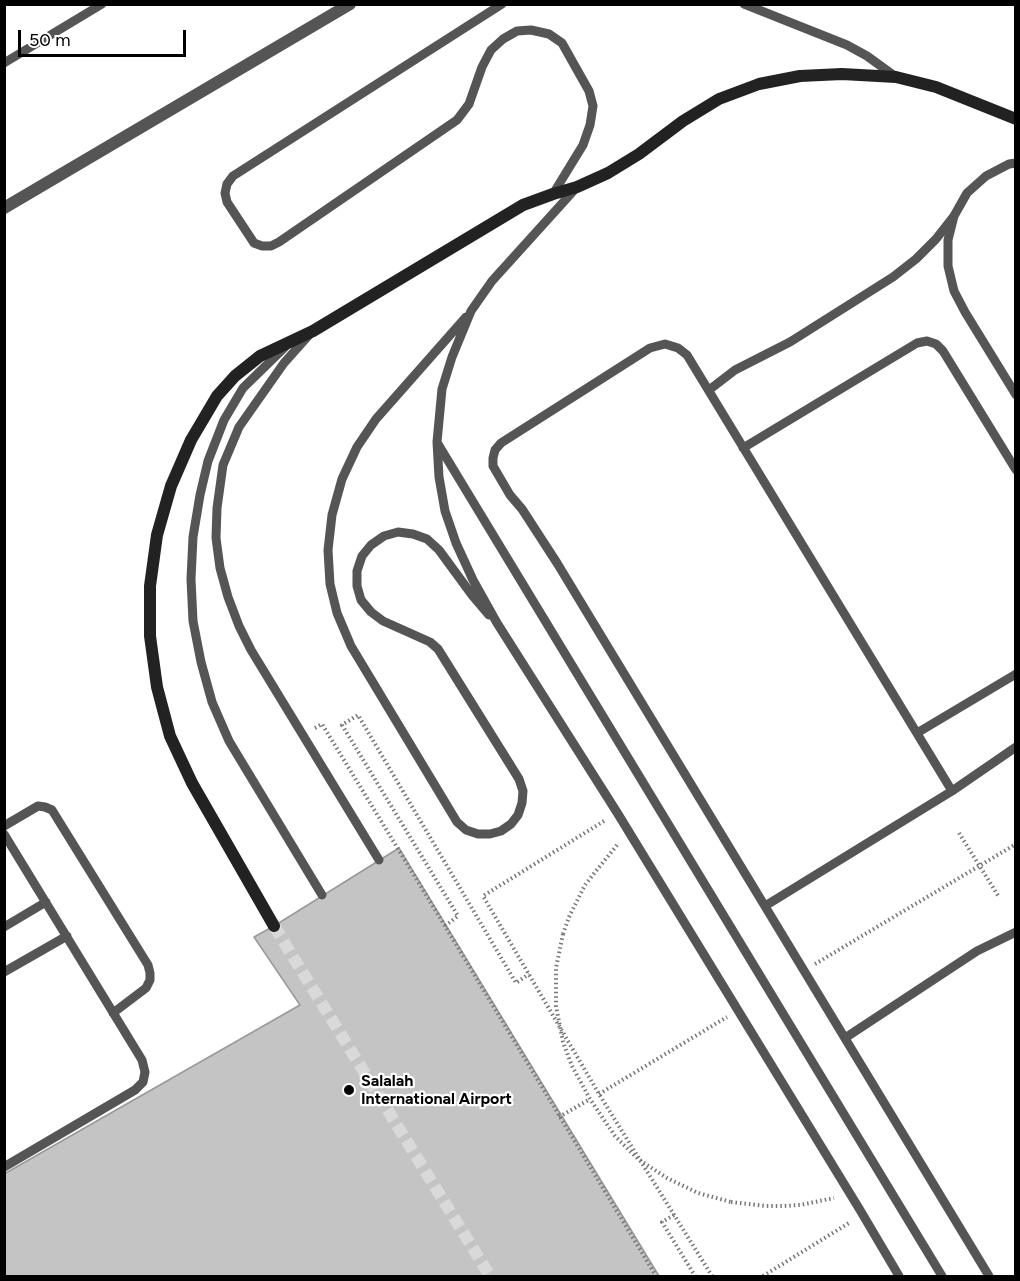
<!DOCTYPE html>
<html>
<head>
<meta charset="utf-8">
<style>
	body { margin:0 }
	#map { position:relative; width:1020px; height:1281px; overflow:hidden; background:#fff; font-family:Figtree,sans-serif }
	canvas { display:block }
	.frame { position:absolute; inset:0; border:6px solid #000; pointer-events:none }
	.scale { position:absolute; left:18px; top:30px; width:168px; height:27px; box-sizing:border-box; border:3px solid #000; border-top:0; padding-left:8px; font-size:18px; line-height:21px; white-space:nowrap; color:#000; -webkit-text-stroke:4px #fff; paint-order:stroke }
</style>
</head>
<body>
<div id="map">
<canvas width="1020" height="1281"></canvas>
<div class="frame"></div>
<div class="scale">50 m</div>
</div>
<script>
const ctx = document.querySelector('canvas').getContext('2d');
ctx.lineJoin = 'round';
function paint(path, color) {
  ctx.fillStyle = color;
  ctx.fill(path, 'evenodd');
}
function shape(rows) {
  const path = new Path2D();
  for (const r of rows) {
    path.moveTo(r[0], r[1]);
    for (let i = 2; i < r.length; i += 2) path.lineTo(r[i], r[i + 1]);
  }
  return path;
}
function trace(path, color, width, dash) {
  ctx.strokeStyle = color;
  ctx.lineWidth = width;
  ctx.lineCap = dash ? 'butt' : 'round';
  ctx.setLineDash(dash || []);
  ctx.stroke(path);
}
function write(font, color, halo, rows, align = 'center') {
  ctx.font = font + ' Figtree,sans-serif';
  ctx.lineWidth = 4.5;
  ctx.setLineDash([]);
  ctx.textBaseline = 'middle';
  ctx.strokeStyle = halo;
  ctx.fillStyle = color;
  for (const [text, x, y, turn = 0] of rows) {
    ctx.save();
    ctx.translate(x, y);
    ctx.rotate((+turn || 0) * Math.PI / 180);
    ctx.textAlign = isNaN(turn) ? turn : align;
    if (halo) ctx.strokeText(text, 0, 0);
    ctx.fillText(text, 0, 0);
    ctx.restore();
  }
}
const building = shape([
	[399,848,659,1276,4,1276,4,1174,300,1005,254,937,274,926,399,848]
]);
const secondaryTunnel = shape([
	[274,926,490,1276]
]);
const path = shape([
	[315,728,322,724,445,926,656,1276],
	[604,821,483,896,599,1094,712,1276],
	[959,833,999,897],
	[445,926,458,916,342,725,358,715,516,983,529,974],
	[563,934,569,917,585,885,596,871,618,844],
	[815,964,1016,844],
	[599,1094,727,1017],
	[559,1117,590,1099],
	[731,1202,766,1206,783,1206,800,1205,834,1198],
	[674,1215,662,1222,695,1276],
	[763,1276,849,1223,848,1221]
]);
const lane = shape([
	[502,4,233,176,227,184,225,193,227,202,254,243,262,246,271,246,279,242,457,120,469,104,482,67,491,50,503,39,517,31,531,30,549,34,562,43,589,91,593,106,590,125,583,145,553,194],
	[744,4,847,45,867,56,896,77],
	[4,63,102,4],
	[1016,163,1009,164,986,176,967,193,954,216,948,240,948,266,954,291,965,312,1016,395],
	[577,187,492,281,471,311,452,357,442,389,437,442,439,477,445,511,456,543,473,580,497,623,618,814,860,1210,899,1276],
	[466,317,376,419,357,447,342,479,332,515,328,550,330,584,337,613,351,646,457,822,466,830,478,834,490,834,501,831,511,824,518,815,522,803,523,791,519,779,438,649,430,642,383,621,371,612,361,600,357,586,357,571,362,556,371,545,384,536,398,532,413,534,427,539,439,550,472,595,489,615],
	[309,335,284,363,239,427,223,465,217,508,216,538,220,568,228,597,239,626,251,650,379,860],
	[285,347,243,388,224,420,208,461,200,495,193,537,191,579,193,621,201,662,212,702,229,741,322,895],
	[709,390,735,370,790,342,893,277,916,259,936,239,954,216],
	[438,444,942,1276],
	[743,448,917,343,927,341,936,344,943,351,1016,470],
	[917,733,1016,674],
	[952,791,687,355,678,348,665,344,650,348,501,443,495,450,493,458,493,466,510,495,522,509,557,563,989,1276],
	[4,826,38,806,45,807,52,810,148,965,150,973,150,980,146,988,113,1013],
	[4,834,142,1060,145,1072,143,1082,135,1090,4,1167],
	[765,906,952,791,1016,747],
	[4,927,46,902],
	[4,972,67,936],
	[845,1038,977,951,1016,932]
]);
const street = shape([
	[4,208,350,4]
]);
const secondary = shape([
	[274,926,192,783,170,736,157,687,150,636,150,586,157,535,171,486,191,440,217,396,235,376,260,356,313,331,523,205,553,194,577,187,608,173,639,154,683,121,719,99,759,84,800,76,842,74,896,77,936,87,1016,119]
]);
const pathBridge = shape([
	[563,934,556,968,556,1006,563,1042,572,1066,590,1099,615,1136,638,1159,667,1178,698,1193,731,1202]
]);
const markers = [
	[349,1090,6,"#000"]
];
const poiNames = [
	["Salalah",361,1081],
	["International Airport",361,1099]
];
paint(building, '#c4c4c4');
trace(building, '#999', 1.5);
trace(secondaryTunnel, '#d9d9d9', 12, [12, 6]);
trace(path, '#777', 4, [1.5, 3]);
trace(lane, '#555', 9);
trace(street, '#555', 12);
trace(secondary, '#222', 12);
trace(pathBridge, '#777', 4, [1.5, 3]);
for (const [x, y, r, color] of markers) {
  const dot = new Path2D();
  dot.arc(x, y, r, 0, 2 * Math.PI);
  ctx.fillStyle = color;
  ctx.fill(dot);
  trace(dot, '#fff', 2);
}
write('bold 16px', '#000', '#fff', poiNames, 'left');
</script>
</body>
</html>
